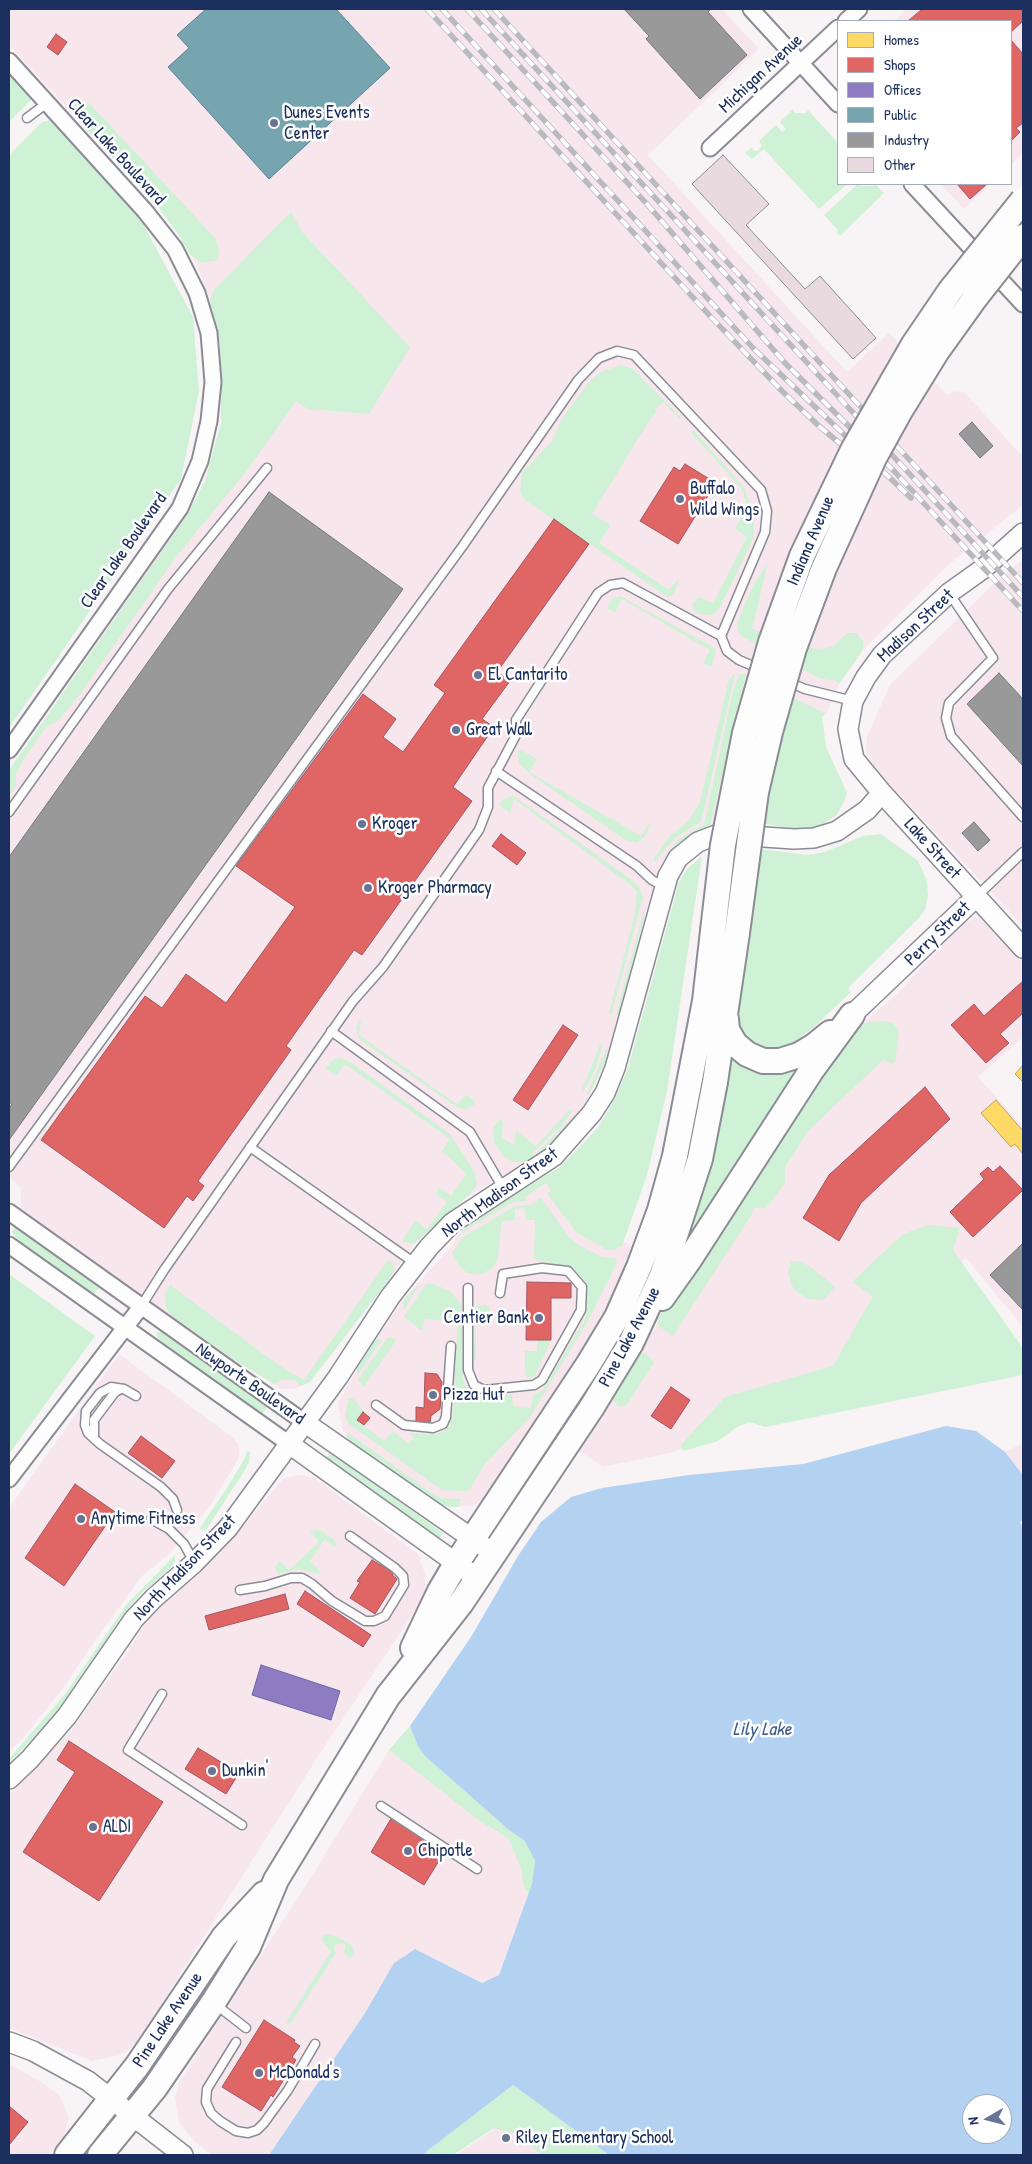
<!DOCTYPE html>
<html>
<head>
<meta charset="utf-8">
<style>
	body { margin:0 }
	#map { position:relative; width:1032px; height:2164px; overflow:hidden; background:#f8f3f5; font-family:"Patrick Hand",sans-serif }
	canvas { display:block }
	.frame { position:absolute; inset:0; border:10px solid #1b2f5e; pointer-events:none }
	.legend { position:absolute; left:837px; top:20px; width:175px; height:165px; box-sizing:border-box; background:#fff; border:1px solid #a4acbf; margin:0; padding:6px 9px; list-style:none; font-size:15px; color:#1b2f5e }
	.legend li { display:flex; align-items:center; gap:10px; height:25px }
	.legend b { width:25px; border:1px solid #a4acbf }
	.north { position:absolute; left:962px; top:2094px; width:50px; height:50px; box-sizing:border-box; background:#fff; border:1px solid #a4acbf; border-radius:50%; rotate:262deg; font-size:14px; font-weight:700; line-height:20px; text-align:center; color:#1b2f5e }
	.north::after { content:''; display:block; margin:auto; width:18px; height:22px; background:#687493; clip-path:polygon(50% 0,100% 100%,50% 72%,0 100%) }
</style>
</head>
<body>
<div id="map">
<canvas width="1032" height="2164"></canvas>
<div class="frame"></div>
<ul class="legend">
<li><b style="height:14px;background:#ffd966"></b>Homes</li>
<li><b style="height:14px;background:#e06666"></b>Shops</li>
<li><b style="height:14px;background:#8e7cc3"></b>Offices</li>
<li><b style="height:14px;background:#76a5af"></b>Public</li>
<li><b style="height:14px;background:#999"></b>Industry</li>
<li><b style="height:14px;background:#e8dadf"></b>Other</li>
</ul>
<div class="north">N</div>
</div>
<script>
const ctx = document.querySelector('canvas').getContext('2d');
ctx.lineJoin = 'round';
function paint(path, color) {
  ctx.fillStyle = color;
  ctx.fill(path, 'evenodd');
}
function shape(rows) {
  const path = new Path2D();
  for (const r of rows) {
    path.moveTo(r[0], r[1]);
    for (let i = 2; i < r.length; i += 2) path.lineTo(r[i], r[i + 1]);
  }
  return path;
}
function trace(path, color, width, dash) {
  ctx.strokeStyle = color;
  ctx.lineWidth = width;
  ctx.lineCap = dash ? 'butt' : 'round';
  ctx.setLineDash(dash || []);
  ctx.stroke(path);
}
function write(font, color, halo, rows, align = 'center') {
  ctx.font = font + ' "Patrick Hand",sans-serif';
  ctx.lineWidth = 5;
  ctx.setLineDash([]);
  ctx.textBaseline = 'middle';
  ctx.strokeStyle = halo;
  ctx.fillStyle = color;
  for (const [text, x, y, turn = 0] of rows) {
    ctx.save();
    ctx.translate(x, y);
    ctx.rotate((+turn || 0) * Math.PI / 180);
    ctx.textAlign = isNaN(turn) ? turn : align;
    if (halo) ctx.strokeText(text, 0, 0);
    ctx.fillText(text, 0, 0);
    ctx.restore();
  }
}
const built = shape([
	[9,9,722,9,759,49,648,155,847,372,889,333,947,395,956,391,965,393,1023,457,1023,505,948,565,863,650,839,684,826,714,822,717,826,747,847,793,843,804,836,816,816,827,809,829,788,828,757,822,710,825,679,842,661,863,644,918,605,1062,583,1109,554,1141,538,1155,467,1197,414,1244,390,1278,310,1382,294,1389,281,1389,230,1357,57,1236,21,1208,21,1188,9,1177,9,772,239,436,213,308,196,262,165,214,9,45],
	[907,9,1023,9,1023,153,1011,165,1011,21,893,21],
	[941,184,990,184,964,209],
	[1023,559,1023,926,876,769,866,753,867,737,890,685,991,586],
	[979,917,1023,963,1023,1037,978,1077,1023,1127,1023,1327,966,1258,861,1339,818,1381,674,1452,603,1467,579,1451,589,1430,723,1222,849,1035,897,994,961,924],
	[545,1178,588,1221,634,1248,624,1273,593,1333,488,1495,473,1506,450,1507,354,1446,343,1431,338,1403,373,1342,404,1299,452,1246,457,1236,493,1208],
	[119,1354,231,1436,239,1445,239,1458,210,1506,167,1556,142,1576,92,1645,61,1691,23,1738,9,1751,9,1508],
	[1023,1443,1023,1475,1005,1452],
	[298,1475,313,1477,418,1554,425,1574,425,1596,317,1758,139,2039,130,2049,120,2055,92,2061,9,2028,9,1794,69,1733,126,1654,151,1615,219,1555,283,1479],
	[410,1726,418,1746,509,1830,532,1884,499,1975,483,1983,415,1949,394,1963,365,2013,269,2155,212,2155,195,2142,179,2122,175,2096,180,2081,310,1879,389,1750],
	[9,2064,43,2083,60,2096,69,2117,64,2137,49,2155,9,2155],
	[507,2121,554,2155,456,2155]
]);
const green = shape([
	[9,72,33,98,9,122],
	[85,102,90,104,215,238,218,245,219,256,217,260,202,263,190,255,179,235,158,207,78,120,73,113,76,104],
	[793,109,795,113,806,113,808,110,838,143,838,184,847,184,819,209,764,149,752,159,745,153,752,147,754,151,757,151,762,146,759,141,776,125,782,132,786,129,780,122],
	[50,120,138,215,193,317,199,391,181,479,9,728,9,155,42,122],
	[858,184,861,186,873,186,875,184,884,193,840,236,837,233,838,230,824,215],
	[291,212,302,232,410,347,369,414,308,409,296,401,245,473,179,553,80,694,58,721,47,726,23,760,16,775,16,786,9,797,9,770,186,517,205,481,221,423,220,341,210,302,213,291],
	[621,365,633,369,681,417,679,418,663,402,655,409,656,412,649,421,592,514,609,524,609,528,599,543,669,590,677,580,679,581,673,595,668,597,525,500,520,491,522,473,551,442,563,417,590,381,601,372],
	[693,430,744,487,753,513,754,534,749,548,720,607,713,615,699,614,694,611,693,603,699,597,713,603,744,543,747,537,735,529,744,512,746,501,741,488,694,436,691,431],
	[768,563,752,629,819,650,834,646,847,633,857,633,863,642,863,650,839,684,835,680,828,680,817,677,740,635,737,628,738,620,753,585],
	[620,596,715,648,716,651,712,665,711,667,703,663,710,650,622,599,615,612,607,609,612,599],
	[735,674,702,818,701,822,676,837,654,862,654,858,669,837,689,820,700,802,729,679],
	[739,674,746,674,710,825,679,842,659,863,679,839,703,825,705,821,732,695],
	[792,697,825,713,822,717,826,747,847,793,843,804,836,816,816,827,788,828,757,822,765,813,779,746],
	[520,749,537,759,530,772,536,776,641,836,649,824,651,825,644,838,636,843,624,839,530,774,519,763,518,752],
	[514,796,632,880,639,887,643,897,611,1016,609,1013,634,918,637,892,632,886,514,799,510,813,499,805,503,799],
	[881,834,918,861,927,881,928,896,925,909,919,918,848,988,851,992,815,1026,783,1051,763,1052,748,1044,738,1031,737,1020,760,849,807,855,825,852,863,836],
	[702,856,667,1091,647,1175,622,1246,613,1250,607,1250,576,1232,547,1193,551,1191,546,1183,525,1197,527,1201,513,1202,474,1225,459,1235,452,1246,461,1232,493,1208,560,1167,598,1128,615,1099,628,1068,679,882,687,869],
	[644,909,644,918,619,1014,616,1016],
	[361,1020,359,1035,454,1102,458,1104,463,1097,467,1095,475,1101,475,1104,466,1109,458,1108,359,1039,356,1027],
	[884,1021,893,1023,899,1032,895,1062,892,1065,884,1059,808,1131,785,1167,785,1183,766,1208,753,1208,752,1214,673,1336,660,1327,657,1323,658,1319,745,1186,856,1027,863,1026,868,1022],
	[603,1044,595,1070,583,1092,582,1089,600,1045],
	[608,1046,605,1062,589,1095,587,1094],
	[733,1056,806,1059,681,1253,725,1094,731,1057],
	[340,1058,349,1061,450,1134,474,1171,477,1185,470,1194,414,1244,404,1242,402,1240,416,1220,427,1229,447,1202,436,1194,437,1189,440,1188,451,1196,466,1174,447,1155,441,1152,450,1139,345,1064,336,1076,325,1068,335,1059],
	[569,1110,571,1110,571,1113,561,1126,532,1153,534,1158,526,1162,513,1162,504,1157,494,1142,493,1127,500,1120,503,1122,502,1137,514,1145,516,1131,536,1146],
	[575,1115,575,1118,554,1141,538,1155,537,1153],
	[541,1198,569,1237,579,1245,602,1257,615,1258,617,1263,589,1319,530,1417,484,1465,470,1489,465,1491,442,1490,348,1423,345,1414,349,1398,354,1399,363,1410,357,1420,384,1441,393,1431,409,1444,414,1438,409,1433,433,1434,443,1432,450,1425,453,1413,458,1322,424,1319,423,1329,421,1330,404,1317,426,1284,434,1284,450,1291,462,1305,463,1379,465,1385,472,1393,481,1398,490,1400,512,1394,513,1406,531,1408,533,1396,543,1390,586,1317,588,1288,585,1281,571,1268,534,1259,535,1220,526,1220,525,1208,515,1209,515,1220,502,1221,498,1255,496,1263,491,1269,482,1274,467,1273,458,1264,452,1253,463,1237,515,1206,530,1205],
	[928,1225,960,1228,953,1250,1023,1348,1023,1375,765,1427,750,1422,737,1427,718,1441,684,1451,680,1446,725,1397,833,1366,873,1296,852,1282,903,1234],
	[14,1228,16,1228,99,1288,94,1294,17,1239,12,1232],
	[388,1260,393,1264,394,1271,390,1278,310,1382,301,1386,294,1380,282,1380,274,1384,230,1357,190,1329,172,1316,166,1308,165,1293,170,1285,280,1366,304,1380],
	[800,1261,812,1268,835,1287,823,1300,808,1299,794,1290,788,1274,791,1262],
	[9,1274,95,1336,9,1454],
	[420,1284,403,1311,404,1299],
	[486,1305,489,1307,489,1312,476,1313,476,1359,474,1360,475,1308,476,1306],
	[158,1332,162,1332,267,1407,262,1414,163,1343,158,1338,156,1333],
	[388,1337,397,1339,364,1387,358,1380],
	[378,1339,382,1339,357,1376,357,1368,363,1358,373,1342],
	[537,1340,551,1340,535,1376,527,1378,525,1372,525,1351,537,1351],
	[641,1353,646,1353,654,1362,626,1406,618,1406,613,1400,613,1396],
	[347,1432,436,1496,441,1498,461,1499,459,1507,450,1507,432,1502,354,1446,347,1438],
	[247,1451,250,1452,249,1463,241,1476,206,1530,199,1529,227,1488,245,1458],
	[330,1452,443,1533,438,1541,325,1460],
	[318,1530,322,1531,335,1541,337,1545,334,1547,325,1539,310,1561,319,1570,320,1574,298,1569,278,1574,275,1568,279,1561,289,1570,319,1542,310,1531],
	[175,1555,175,1561,172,1566,140,1595,120,1619,61,1706,35,1736,9,1763,9,1759,66,1693,127,1604],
	[410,1726,418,1746,424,1755,509,1830,526,1841,535,1862,532,1884,529,1894,524,1887,521,1868,508,1838,480,1821,389,1750],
	[326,1934,335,1936,350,1944,354,1948,354,1956,349,1957,344,1953,345,1947,344,1943,336,1944,334,1946,336,1953,290,2024,286,2022,331,1952,322,1941,322,1937],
	[513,2085,609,2155,542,2155,514,2133,494,2128,453,2155,422,2155]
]);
const water = shape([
	[946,1426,976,1431,1005,1452,1023,1475,1023,1520,1020,1522,1023,1529,1023,2155,609,2155,513,2085,422,2155,269,2155,365,2013,394,1963,415,1949,482,1983,499,1975,532,1884,535,1861,525,1841,509,1830,424,1755,418,1746,410,1726,471,1637,518,1556,541,1522,571,1497,602,1488,689,1475,803,1464],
	[972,2104,1002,2104,1002,2134,972,2134]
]);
const homes = shape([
	[1023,1065,1023,1082,1015,1074,1023,1065],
	[996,1100,1023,1131,1023,1154,1015,1144,1011,1147,981,1113,996,1100]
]);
const shops = shape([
	[919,9,1023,9,1023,21,1011,32,1011,21,908,21,921,10,919,9],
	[56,34,67,42,58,55,47,47,56,34],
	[1011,40,1023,54,1023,123,1016,128,1020,132,1011,141,1011,40],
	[957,184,987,184,970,199,957,184],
	[685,464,716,483,678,544,640,521,674,467,680,471,685,464],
	[554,519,589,544,497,672,510,681,482,719,494,727,453,787,472,801,362,955,354,950,286,1046,291,1050,198,1181,204,1186,193,1201,187,1196,164,1228,41,1140,145,996,162,1008,186,974,226,1003,295,907,236,866,363,694,396,719,383,737,403,752,445,693,434,685,554,519],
	[501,834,526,853,517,865,492,846,501,834],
	[1023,981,1023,1013,1000,1034,1009,1043,986,1063,951,1025,974,1004,984,1016,1023,981],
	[563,1025,578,1035,528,1110,513,1100,563,1025],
	[925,1087,950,1119,861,1203,839,1241,803,1218,829,1175,925,1087],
	[1000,1166,1023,1190,973,1237,950,1212,984,1179,980,1174,988,1167,993,1172,1000,1166],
	[527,1282,571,1283,571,1298,551,1298,551,1340,526,1340,527,1282],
	[425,1373,437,1374,442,1382,440,1409,431,1416,430,1423,416,1422,416,1407,424,1408,425,1373],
	[671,1387,690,1400,671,1429,651,1416,671,1387],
	[363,1412,370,1418,364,1425,357,1420,363,1412],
	[141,1436,175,1461,162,1478,128,1453,141,1436],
	[75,1484,115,1512,64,1586,25,1558,75,1484],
	[372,1560,394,1573,392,1575,397,1579,375,1614,350,1598,360,1582,357,1581,372,1560],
	[305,1591,371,1635,363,1647,297,1604,305,1591],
	[285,1594,289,1609,209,1630,205,1616,285,1594],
	[69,1741,163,1802,99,1901,23,1852,75,1772,57,1760,69,1741],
	[198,1748,239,1773,226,1794,185,1769,198,1748],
	[392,1817,445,1851,424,1885,371,1852,392,1817],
	[264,2020,295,2040,294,2042,300,2046,292,2057,296,2060,273,2097,271,2095,261,2111,222,2087,264,2020],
	[9,2106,28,2122,9,2145,9,2106]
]);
const offices = shape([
	[261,1665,340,1691,331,1720,252,1695,261,1665]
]);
const public = shape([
	[206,9,336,9,390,68,269,179,168,67,189,48,177,35,206,9]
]);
const industry = shape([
	[624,9,711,9,708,12,747,55,700,99,646,39,649,36,624,9],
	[972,422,993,446,980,458,959,434,972,422],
	[269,492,403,589,9,1140,9,1108,12,1104,9,1102,9,857,269,492],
	[999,673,1023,699,1023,766,967,704,999,673],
	[974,822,990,840,978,851,962,833,974,822],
	[1023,1243,1023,1310,990,1275,1023,1243]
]);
const building = shape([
	[723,155,769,204,746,225,805,289,820,276,876,338,853,359,692,184,723,155]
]);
const service = shape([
	[27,118,47,103],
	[949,593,993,658,949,703,946,718,951,736,1023,817],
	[786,681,805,689,853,701],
	[496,771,637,866,652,880,665,887],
	[9,812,168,589,267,468],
	[976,897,1023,852],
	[331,1031,470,1132,503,1188],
	[250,1147,416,1264],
	[9,1167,462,547,578,380,599,358,617,351,634,355,761,490,767,511,765,532,721,636],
	[468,1288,468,1370,474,1385,484,1390,534,1385,542,1380,581,1310,582,1287,568,1271,542,1268,503,1274,500,1293],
	[140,1308,164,1270,353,1001,383,967,479,830,488,807,488,788,516,735,516,720,598,593,610,585,623,583,721,636,727,651,739,660,760,669],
	[136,1396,124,1389,111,1387,100,1393,86,1411,85,1425,88,1433,100,1444,161,1487,173,1499,177,1510],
	[376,1405,404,1425,433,1428,443,1424,446,1417,451,1346],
	[94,1438,94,1420,115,1392,121,1389],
	[151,1519,169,1529,184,1544,194,1562],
	[240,1590,265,1586,291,1578,302,1578,312,1584,332,1601,365,1621,374,1621,385,1616,404,1585,403,1576,395,1568,350,1536],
	[162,1694,128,1750,242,1825],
	[381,1806,477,1869],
	[215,2004,246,2028],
	[236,2042,207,2089,206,2102,211,2113,220,2121,236,2131,248,2133,257,2130,264,2123,288,2090,315,2044]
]);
const minor = shape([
	[751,9,838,104],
	[846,21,859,9],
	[9,61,145,211,175,249,197,293,209,333,213,382,209,421,200,461,180,508,9,750],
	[710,148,838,28],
	[912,184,1023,304],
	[9,1212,304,1422],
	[9,1245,288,1443],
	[9,1479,140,1308]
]);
const tertiary = shape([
	[1023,533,984,568,949,593,882,655,866,677,853,701,848,729,854,759,882,793,1023,948],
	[852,1015,976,897],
	[304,1422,493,1553],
	[288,1443,477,1578],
	[9,1779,30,1759,67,1716,134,1619,154,1598,194,1563,228,1528,338,1377,390,1297,429,1247,452,1223,554,1156,592,1113,605,1093,615,1068,668,876,678,858,698,842,719,834,794,839,814,838,837,831,867,810,882,793],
	[9,2042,33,2051,88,2081,183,2155]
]);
const primary = shape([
	[726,1019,727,1030,735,1044,747,1054,763,1061,780,1061,799,1055,814,1046,830,1033],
	[662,1298,689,1260,811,1071,852,1015],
	[413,1648,440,1591,456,1564,588,1365,617,1317,639,1267,660,1210,675,1156,705,1001,713,931],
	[67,2155,137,2066,224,1937,264,1894],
	[100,2155,154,2089,213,2003,248,1947,276,1880,388,1696,461,1603,592,1407,631,1343,662,1276,700,1159,715,1082,737,933]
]);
const rail = shape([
	[427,9,711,317,782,391,820,427,859,459],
	[442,9,753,348,911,498],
	[467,9,646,203,785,363,895,472,1023,611],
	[481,9,1023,597],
	[494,9,1023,583]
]);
const primaryBridge = shape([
	[713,931,723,845,745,733,771,642,802,556,853,450,914,344,950,291,1023,200],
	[737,933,756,792,770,732,794,648,824,568,874,458,900,411,937,351,975,298,1023,237]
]);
const markers = [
	[274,123,5,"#687493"],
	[680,499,5,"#687493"],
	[478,675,5,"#687493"],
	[456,730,5,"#687493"],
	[362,824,5,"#687493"],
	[368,888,5,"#687493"],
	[539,1318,5,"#687493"],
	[433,1395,5,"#687493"],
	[81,1519,5,"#687493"],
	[212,1771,5,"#687493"],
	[93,1827,5,"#687493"],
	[408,1851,5,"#687493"],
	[259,2073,5,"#687493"],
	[506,2138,5,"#687493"]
];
const streetNames = [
	["Michigan Avenue",761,74,-43],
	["Clear Lake Boulevard",116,152,48],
	["Indiana Avenue",811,541,-67],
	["Clear Lake Boulevard",124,551,-55],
	["Madison Street",916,626,-43],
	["Lake Street",932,849,48],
	["Perry Street",938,934,-44],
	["North Madison Street",500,1193,-36],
	["Pine Lake Avenue",630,1337,-62],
	["Newporte Boulevard",250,1384,35],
	["North Madison Street",185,1568,-46],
	["Pine Lake Avenue",168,2020,-56]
];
const poiNames = [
	["Dunes Events",284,113],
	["Center",284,134],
	["Buffalo",690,489],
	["Wild Wings",690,510],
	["El Cantarito",488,675],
	["Great Wall",466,730],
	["Kroger",372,824],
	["Kroger Pharmacy",378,888],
	["Centier Bank",529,1318,"right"],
	["Pizza Hut",443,1395],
	["Anytime Fitness",91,1519],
	["Dunkin'",222,1771],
	["ALDI",103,1827],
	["Chipotle",418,1851],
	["McDonald's",269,2073],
	["Riley Elementary School",516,2138]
];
const waterNames = [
	["Lily Lake",762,1730]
];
paint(built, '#f7e7ed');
paint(green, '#cff1d5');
paint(water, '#b3d2f2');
paint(homes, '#ffd966');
trace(homes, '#bba664', 1);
paint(shops, '#e06666');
trace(shops, '#a55664', 1);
paint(offices, '#8e7cc3');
trace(offices, '#6c65a5', 1);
paint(public, '#76a5af');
trace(public, '#5b8297', 1);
paint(industry, '#999');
trace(industry, '#737987', 1);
paint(building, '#e8dadf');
trace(building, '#8b8c96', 1);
trace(service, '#8b8c96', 11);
trace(minor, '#8b8c96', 19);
trace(tertiary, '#8b8c96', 22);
trace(primary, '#8b8c96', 28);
trace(service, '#fefdfe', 8);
trace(minor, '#fefdfe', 15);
trace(tertiary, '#fefdfe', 19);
trace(primary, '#fefdfe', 24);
trace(rail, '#b8babf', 5.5);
trace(rail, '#fff', 4, [11]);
trace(primaryBridge, '#8b8c96', 28, []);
trace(primaryBridge, '#fefdfe', 24);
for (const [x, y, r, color] of markers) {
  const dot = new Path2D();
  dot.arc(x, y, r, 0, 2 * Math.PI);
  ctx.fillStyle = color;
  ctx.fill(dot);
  trace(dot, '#fff', 2);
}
write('18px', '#1b2f5e', '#fff', streetNames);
write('18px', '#1b2f5e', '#fff', poiNames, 'left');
write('italic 19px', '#405c8a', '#fff', waterNames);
</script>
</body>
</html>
